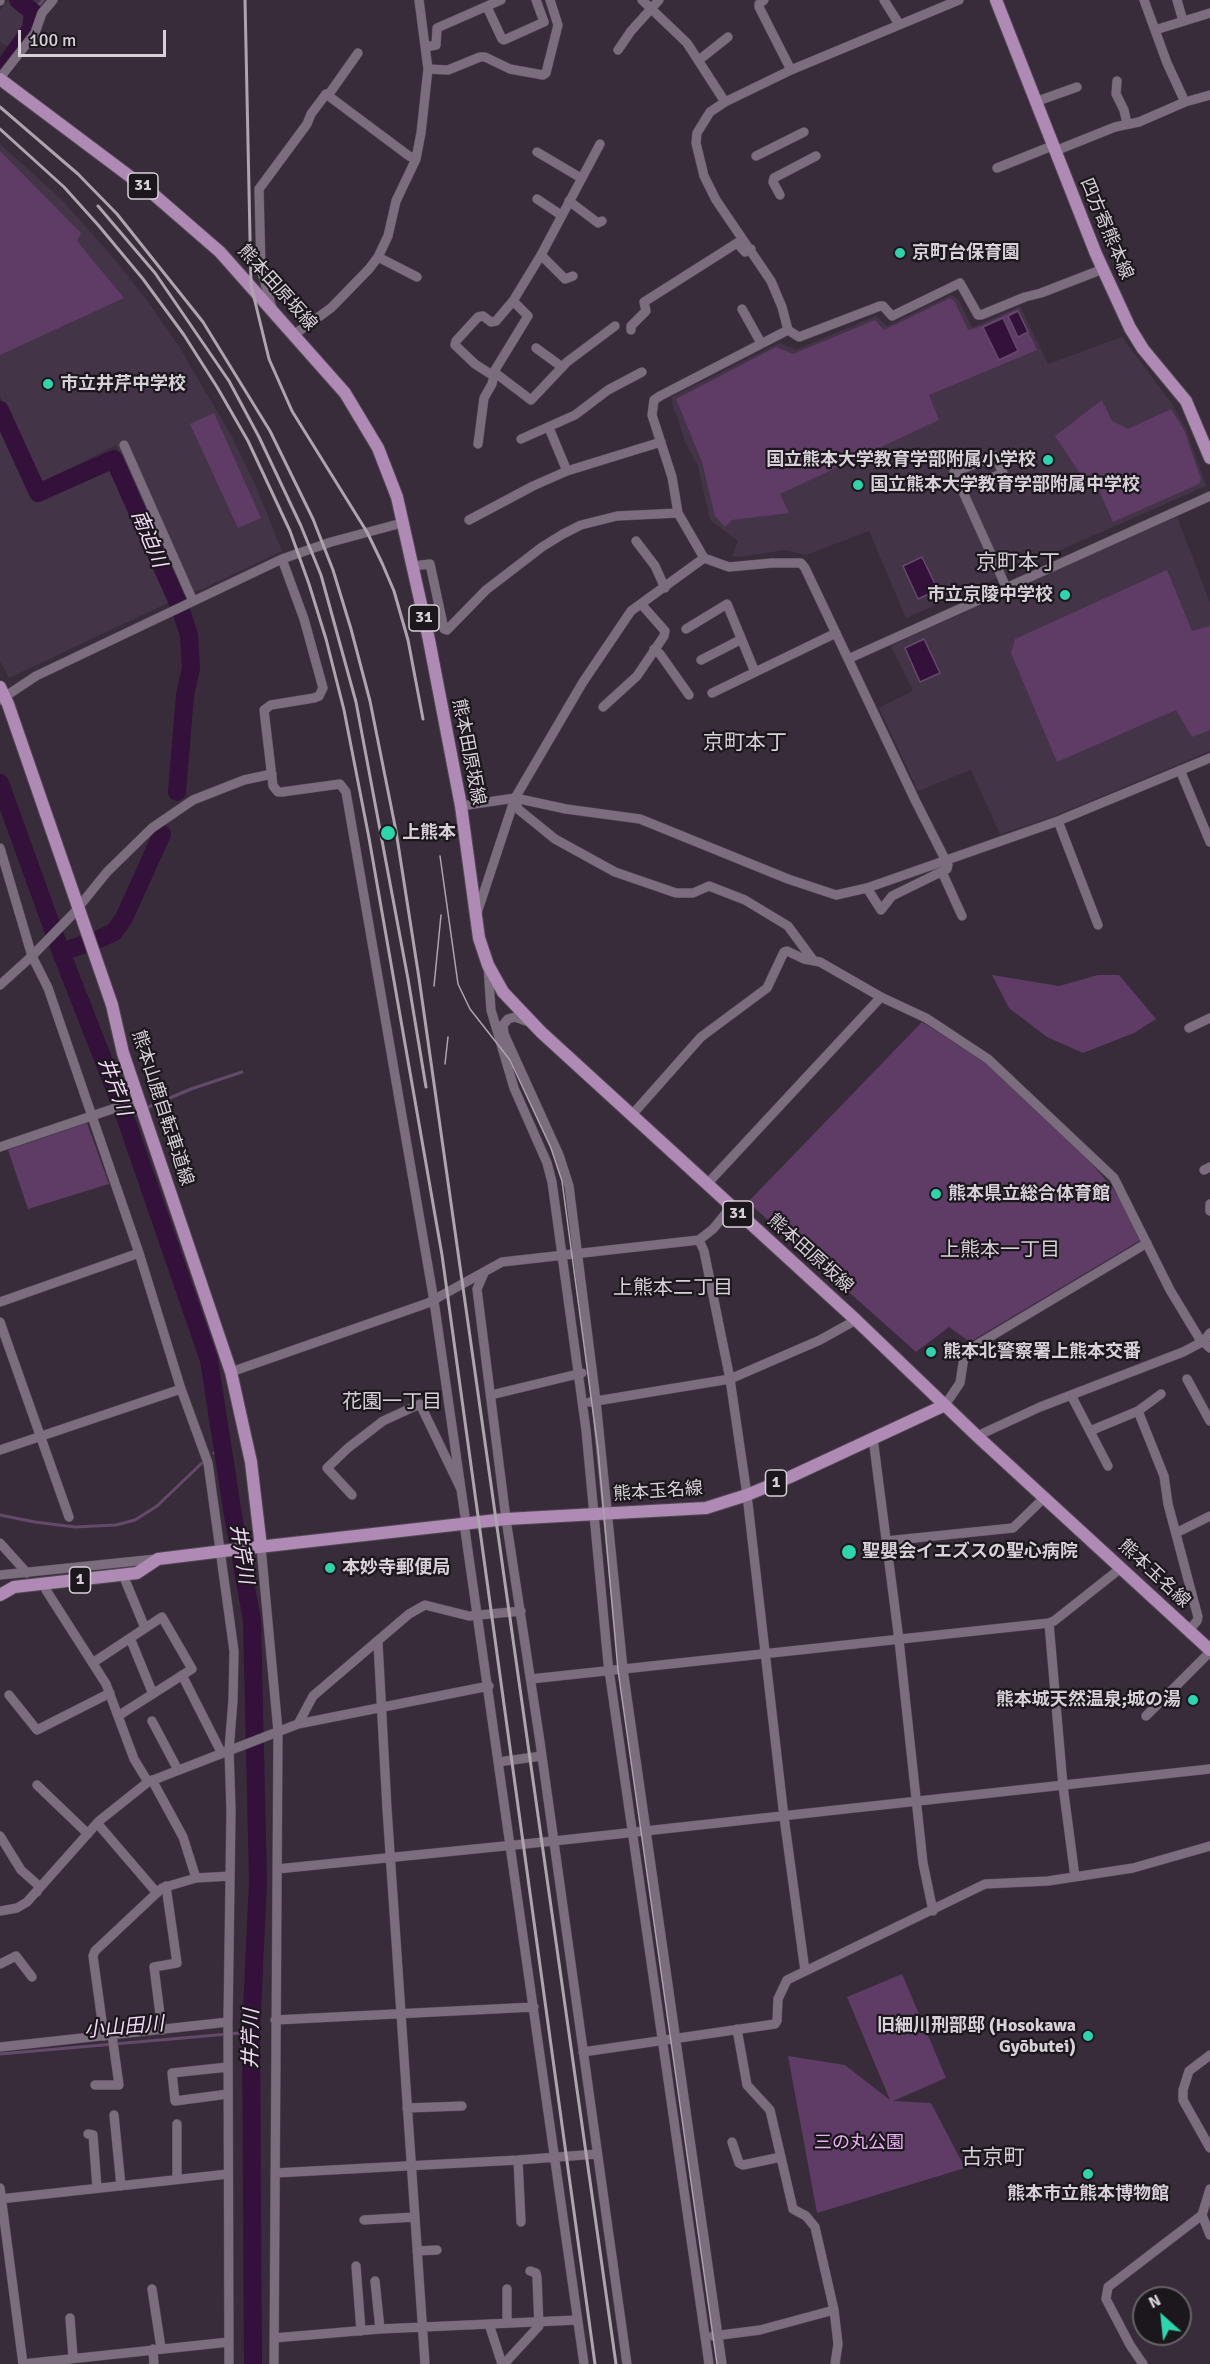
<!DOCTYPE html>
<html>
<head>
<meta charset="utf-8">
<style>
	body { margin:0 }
	#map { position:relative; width:1210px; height:2364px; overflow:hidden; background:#382c3a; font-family:Signika,sans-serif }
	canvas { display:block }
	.north { position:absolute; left:1132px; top:2286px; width:60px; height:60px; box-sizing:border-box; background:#1c171d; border:2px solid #676168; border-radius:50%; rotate:333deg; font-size:16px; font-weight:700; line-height:24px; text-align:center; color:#d8d0d9 }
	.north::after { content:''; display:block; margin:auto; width:21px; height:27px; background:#2cd5ab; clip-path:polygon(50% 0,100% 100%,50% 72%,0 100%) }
	.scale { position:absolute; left:18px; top:30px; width:148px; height:27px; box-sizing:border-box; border:3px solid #d8d0d9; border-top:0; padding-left:8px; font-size:18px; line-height:21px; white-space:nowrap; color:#d8d0d9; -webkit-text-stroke:4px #1c171d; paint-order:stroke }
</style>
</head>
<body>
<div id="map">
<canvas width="1210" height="2364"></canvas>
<div class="north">N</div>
<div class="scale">100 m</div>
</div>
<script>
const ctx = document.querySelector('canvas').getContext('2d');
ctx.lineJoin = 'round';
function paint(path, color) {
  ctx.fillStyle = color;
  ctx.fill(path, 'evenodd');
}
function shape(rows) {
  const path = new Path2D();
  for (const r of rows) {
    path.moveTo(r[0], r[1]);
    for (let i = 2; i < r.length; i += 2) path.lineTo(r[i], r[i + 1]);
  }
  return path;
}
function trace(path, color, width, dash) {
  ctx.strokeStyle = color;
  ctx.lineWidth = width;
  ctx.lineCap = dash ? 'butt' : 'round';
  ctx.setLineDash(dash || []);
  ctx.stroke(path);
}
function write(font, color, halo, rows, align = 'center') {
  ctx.font = font + ' Signika,"Noto Sans JP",sans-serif';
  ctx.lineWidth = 4.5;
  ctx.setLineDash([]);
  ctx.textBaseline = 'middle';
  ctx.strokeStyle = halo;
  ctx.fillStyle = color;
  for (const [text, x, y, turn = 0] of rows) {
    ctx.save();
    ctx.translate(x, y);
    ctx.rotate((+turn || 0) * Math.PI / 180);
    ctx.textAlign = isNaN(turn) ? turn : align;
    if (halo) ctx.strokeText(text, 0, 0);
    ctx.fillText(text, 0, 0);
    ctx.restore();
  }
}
const built = shape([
	[8,0,46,0,36,13,33,31,17,51,0,42,0,10],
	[0,144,61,199,111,255,146,299,178,345,231,435,255,484,282,551,202,589,184,595,116,445,44,481,39,478,0,396],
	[951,295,959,300,972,328,1020,306,1048,364,1122,337,1172,404,1186,429,1206,486,906,618,869,531,806,555,785,550,739,557,732,556,738,541,710,520,698,466,685,442,676,413,673,409,672,397,780,343,796,350,876,316,887,326],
	[0,428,34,502,112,468,172,601,9,678,0,661],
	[1177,517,1210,602,1210,751,1055,816,1000,834,971,770,918,791,879,708,913,691,891,646,1136,533]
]);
const green = shape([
	[0,151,81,233,77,241,124,298,0,355],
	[950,298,955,302,968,330,977,328,1018,309,1037,350,929,395,939,420,780,494,789,513,732,520,725,527,715,516,702,462,676,399,776,347,793,354,875,320,884,330],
	[1102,400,1112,421,1128,429,1171,409,1184,430,1201,479,1199,484,1113,522,1095,481,1087,484,1055,436],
	[214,413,261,518,238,528,190,424],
	[1167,570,1192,631,1210,626,1210,730,1192,737,1176,710,1057,762,1011,653,1015,639],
	[992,975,1059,986,1098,975,1119,975,1156,1019,1134,1033,1083,1053,1047,1037,1009,1008],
	[922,1022,987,1064,1090,1162,1112,1187,1127,1212,1138,1238,1141,1236,1139,1241,970,1342,949,1327,916,1352,748,1202],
	[87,1123,109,1184,28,1209,8,1150],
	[902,1974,946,2078,893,2101,931,2103,965,2168,817,2213,788,2056,845,2065,890,2100,847,1997]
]);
const water = shape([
	[1018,311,1028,332,1018,337,1008,316,1018,311],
	[1003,318,1018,351,999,360,983,327,1003,318],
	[922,557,938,590,918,599,903,566,922,557],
	[924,639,940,673,920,682,905,648,924,639]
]);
const stream = shape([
	[33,12,43,0],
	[146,1108,191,1089,242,1072],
	[126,1120,140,1112],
	[214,1453,223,1443],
	[0,1515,35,1522,75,1527,116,1525,135,1520,157,1506,202,1463],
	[0,2054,251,2032]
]);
const river = shape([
	[0,73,31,29,33,12,18,0],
	[0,410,38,493,114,459,179,605,189,635,191,668,185,695,177,792],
	[0,783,61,952,121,1105,209,1360,233,1515,252,1620,258,1881,251,2032,253,2364],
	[99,939,114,932,124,918,162,834],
	[61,952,85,944]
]);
const minor = shape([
	[642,0,687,43,725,102],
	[764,0,759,4,759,7,791,70],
	[884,0,899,24],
	[959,0,791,70,725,102,710,112,697,133,696,143,704,176,716,200,771,281,782,307,788,330,799,337,880,306,883,306,892,316,960,283,978,315,981,315,1025,297,1041,293,1103,269],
	[1144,0,1167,63,1185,102],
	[1177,0,1183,21],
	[0,1,0,0],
	[487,7,502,39,504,40,544,22,536,0],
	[1155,30,1210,13],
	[426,47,436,45,437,28,501,0],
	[618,50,631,31,659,0],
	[699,60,728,37],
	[428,69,448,70,480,57,485,57,510,69,543,75,546,73,558,25,550,0],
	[0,78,35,33,42,13,53,0],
	[1117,81,1116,94,1124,110,1127,124],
	[329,94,358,53],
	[1035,102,1077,87],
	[600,144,541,255,513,301,496,321,491,322,483,316,478,317,456,341,455,345,475,364,489,373,498,375,531,400,567,362,615,326],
	[1055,151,1115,127,1139,122,1185,102,1210,95],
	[537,152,581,178],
	[756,156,804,132],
	[997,168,1052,146],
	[780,195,773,182,774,178,816,156],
	[537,199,561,215],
	[569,201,598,223,602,221],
	[541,255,565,279,573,276],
	[378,257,417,277],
	[272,308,261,269,259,189,307,124,311,114,326,94,409,156,416,159],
	[742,309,761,343],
	[631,330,631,326,646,311,644,302,737,243,745,252,751,249],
	[788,330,660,396,654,400,652,415,672,477,678,513,704,558,729,567,772,563,801,563,805,568,915,800,948,865,947,869,892,896,881,910,867,888],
	[295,334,331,308,369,269,378,257,388,236,396,201,416,159,421,133,428,69,419,0],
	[536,348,562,367],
	[549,428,567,471],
	[521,439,575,415,608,390,642,372],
	[478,444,484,398,492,384,495,370,528,316,513,301],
	[124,445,193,601],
	[982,482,1003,473,995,456,954,472,1006,587],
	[469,520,533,486,567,471,661,442],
	[636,541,655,566,665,588],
	[282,559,304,619,323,688,319,696,314,698,271,705,264,710,273,786,278,792,282,792,340,784,346,792,434,1301,461,1489],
	[413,566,430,564,444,629,447,630,486,590,542,547,563,534,581,525,617,516,678,513],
	[686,629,727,604,755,672],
	[654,649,660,654,689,695],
	[848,659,1210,496],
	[701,660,740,640],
	[712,693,836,633],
	[0,700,36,676,282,559,331,542,402,523],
	[603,707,637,676,664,636,665,631,641,604],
	[1180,770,1210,842],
	[515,798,518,809,555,839,615,872,676,893,693,893,709,886,745,900,788,926,813,960],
	[461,806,515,798,566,809,640,819,788,879,836,895,867,888,1058,821,1210,758],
	[1058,821,1098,925],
	[0,848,32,956,48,988,139,1253,181,1389,208,1463,234,1651,233,1700,229,1750,231,1810,228,2022,229,2364],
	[942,872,962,916],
	[477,913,515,798,583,682,631,611,704,558],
	[488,966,491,1010,514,1088,547,1163,552,1182,586,1430,608,1663,709,2364],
	[0,985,32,956,73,914,107,872,152,828,193,800,244,780,272,774],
	[1189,1028,1210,1018],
	[504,1034,503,1025,508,1019,515,1017,529,1022],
	[505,1036,559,1155,569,1186,596,1401,623,1669,722,2364],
	[631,1116,701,1037,767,988,784,952,787,951,804,959,820,962,881,997,926,1018,988,1059,1114,1178,1170,1290,1199,1338,1210,1348],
	[0,1147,139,1100],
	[1204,1170,1210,1167],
	[708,1183,881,997],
	[1210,1204,1210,1211],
	[731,1207,713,1229,699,1240,704,1251,730,1379,747,1495,784,1817,805,1971],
	[484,1273,477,1289,506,1519,540,1742,627,2364],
	[0,1302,139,1253],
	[0,1322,69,1517],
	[231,1372,428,1303,502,1262,699,1240],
	[1187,1379,1210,1421],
	[491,1395,582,1373],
	[1071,1395,1108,1466],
	[590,1402,730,1379,820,1340,856,1320],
	[945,1405,960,1383,964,1357,968,1350,1147,1243],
	[1138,1411,1164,1476,1168,1504,1198,1617,1197,1621,1189,1630],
	[1090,1431,1138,1411,1161,1394],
	[977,1436,1040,1407,1183,1352,1204,1341,1210,1333],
	[873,1438,899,1640,923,1863,933,1911],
	[0,1450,181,1389],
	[352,1495,327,1468,348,1448,383,1421,420,1404,461,1489,466,1523],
	[464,1523,584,2364],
	[1176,1533,1210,1516],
	[886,1541,1013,1528,1045,1497],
	[0,1543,27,1573],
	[261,1547,278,1731,274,2364],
	[0,1575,156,1559],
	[123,1575,145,1628],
	[45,1584,46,1590,106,1684,134,1759,148,1782],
	[1049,1623,1063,1786,1075,1877],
	[130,1638,153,1694],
	[378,1643,387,1809,425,2364],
	[94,1662,162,1617,192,1669,118,1716],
	[182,1675,221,1752],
	[531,1679,1049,1623,1054,1621,1121,1568],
	[9,1695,37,1730,110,1693],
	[1146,1716,1210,1652],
	[152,1721,178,1770],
	[298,1724,313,1696,409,1614,425,1605,469,1616,521,1611],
	[498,1762,542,1756],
	[152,1780,183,1837,196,1878],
	[37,1785,88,1834],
	[97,1823,157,1893],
	[0,1836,21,1870,39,1886,37,1892],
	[277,1869,554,1841,1210,1769],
	[0,1911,17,1908,27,1902,99,1821,148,1782,298,1724,489,1686],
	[0,1964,16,1956,32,1977],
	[275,2020,534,2007],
	[737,2029,747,2085,770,2110,793,2209,806,2216,815,2227,834,2310,838,2344,835,2364],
	[162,2030,154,1967,177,1963,166,1886],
	[104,2036,93,1956,95,1951,162,1888,196,1878,230,1876],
	[0,2047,228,2022],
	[583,2052,775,2024,777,2021,778,1999,787,1980,985,1884,1048,1881,1133,1868,1210,1846],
	[1210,2055,1189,2071,1183,2090,1183,2100,1210,2148],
	[228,2067,172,2073,175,2101,228,2094],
	[95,2085,119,2085,112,2035],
	[407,2108,462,2106],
	[114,2115,121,2186],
	[88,2134,93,2135,97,2188],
	[732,2142,739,2163,743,2165,781,2157],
	[518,2160,521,2222],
	[275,2173,518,2160,597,2154],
	[177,2179,177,2124],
	[0,2188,23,2364],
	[1210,2189,1202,2215,1210,2235],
	[0,2199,228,2174],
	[364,2220,415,2217],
	[417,2251,437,2250],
	[356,2266,361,2331],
	[375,2281,380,2329],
	[152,2289,161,2348],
	[70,2318,73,2357],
	[507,2322,507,2289],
	[489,2324,502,2364],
	[713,2336,760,2330,834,2310],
	[274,2338,380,2329,577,2320],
	[153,2349,154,2364],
	[23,2364,229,2342],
	[504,2364,539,2326,537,2278,536,2273,530,2271],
	[1143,2364,1130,2345,1106,2299,1108,2287,1202,2215]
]);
const major = shape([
	[996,0,1096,254,1130,328,1143,349,1186,401,1210,458],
	[0,79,152,193,220,252,345,393,378,448,397,497,429,640,461,806,479,938,488,965,503,992,541,1032,856,1320,977,1436,1210,1650],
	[0,687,8,704,112,1005,123,1053,231,1372,251,1462,261,1547],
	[0,1595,14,1587,137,1573,158,1559,223,1551,506,1519,706,1508,747,1495,790,1477,945,1405]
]);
const tram = shape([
	[440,856,458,984,470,1009,510,1060,551,1148,562,1181,598,1449,618,1670,717,2364],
	[434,986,441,915],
	[445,1064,448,1037]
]);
const rail = shape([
	[245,0,251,285,269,359,292,411,367,532,382,563,394,591,408,640,423,719],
	[0,107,78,174,117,214,203,322,270,431,313,519,333,570,351,629,370,701,396,831,419,978,616,2364],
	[0,129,64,187,99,226,143,279,184,335,217,387,248,441,290,531,309,584,326,639,344,710,369,838,442,1255,595,2364],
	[98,206,155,273,229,381,259,437,301,526,321,575,356,702,408,979,426,1087]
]);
const markers = [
	[900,253,6,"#2cd5ab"],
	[48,384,6,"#2cd5ab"],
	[1048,460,6,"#2cd5ab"],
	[858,485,6,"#2cd5ab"],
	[1065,595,6,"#2cd5ab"],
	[388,833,8,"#2cd5ab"],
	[936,1194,6,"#2cd5ab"],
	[931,1352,6,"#2cd5ab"],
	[849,1552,8,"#2cd5ab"],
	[330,1568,6,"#2cd5ab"],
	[1193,1700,6,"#2cd5ab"],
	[1088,2036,6,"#2cd5ab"],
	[1088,2174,6,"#2cd5ab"]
];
const shields = [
	[143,186,30],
	[424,618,30],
	[738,1214,30],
	[776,1483,21],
	[80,1580,21]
];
const shieldNames = [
	["31",143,186],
	["31",424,618],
	["31",738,1214],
	["1",776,1483],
	["1",80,1580]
];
const streetNames = [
	["四方寄熊本線",1106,229,67],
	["熊本田原坂線",277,288,48],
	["熊本田原坂線",468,752,79],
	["熊本山鹿自転車道線",162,1108,72],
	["熊本田原坂線",810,1254,42],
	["熊本玉名線",658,1492,-4],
	["熊本玉名線",1154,1574,43]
];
const poiNames = [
	["京町台保育園",912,253],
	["市立井芹中学校",60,384],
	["国立熊本大学教育学部附属小学校",1036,460,"right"],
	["国立熊本大学教育学部附属中学校",870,485],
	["市立京陵中学校",1053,595,"right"],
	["上熊本",402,833],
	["熊本県立総合体育館",948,1194],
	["熊本北警察署上熊本交番",943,1352],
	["聖嬰会イエズスの聖心病院",862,1552],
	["本妙寺郵便局",342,1568],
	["熊本城天然温泉;城の湯",1181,1700,"right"],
	["旧細川刑部邸 (Hosokawa",1076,2026,"right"],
	["Gyōbutei)",1076,2047,"right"],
	["熊本市立熊本博物館",1088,2194,"center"]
];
const parkNames = [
	["三の丸公園",859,2143]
];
const waterNames = [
	["南迫川",148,539,67],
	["井芹川",114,1087,70],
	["井芹川",241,1554,81],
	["小山田川",124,2028,-5],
	["井芹川",252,2039,-89]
];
const neighbourhoodNames = [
	["上熊本一丁目",1000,1251],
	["上熊本二丁目",673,1289],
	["花園一丁目",392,1403]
];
const quarterNames = [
	["京町本丁",1018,563],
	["京町本丁",745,743],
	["古京町",993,2158]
];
paint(built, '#443447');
paint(green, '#5f3c66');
paint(water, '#33113a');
trace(water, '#644a6a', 1.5);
trace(stream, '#644a6a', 3);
trace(river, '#33113a', 18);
trace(minor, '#534955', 10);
trace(major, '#534955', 14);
trace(minor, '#7b6d7d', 9);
trace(major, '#af8ab5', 12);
trace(tram, '#ada4ae', 1.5);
trace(rail, '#ada4ae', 3);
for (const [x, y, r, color] of markers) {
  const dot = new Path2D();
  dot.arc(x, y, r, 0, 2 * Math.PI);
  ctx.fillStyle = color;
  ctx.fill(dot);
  trace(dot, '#1c171d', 2);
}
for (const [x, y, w] of shields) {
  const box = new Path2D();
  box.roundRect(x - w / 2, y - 13, w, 26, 4.5);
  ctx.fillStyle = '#1c171d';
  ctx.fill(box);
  trace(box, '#d8d0d9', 1.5);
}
write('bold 16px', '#d8d0d9', null, shieldNames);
write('18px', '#d8d0d9', '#1c171d', streetNames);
write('bold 18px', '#d8d0d9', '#1c171d', poiNames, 'left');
write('18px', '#eab0f5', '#1c171d', parkNames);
write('italic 20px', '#f2daf6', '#1c171d', waterNames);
write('20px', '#d8d0d9', '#1c171d', neighbourhoodNames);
write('21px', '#d8d0d9', '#1c171d', quarterNames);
</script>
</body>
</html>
